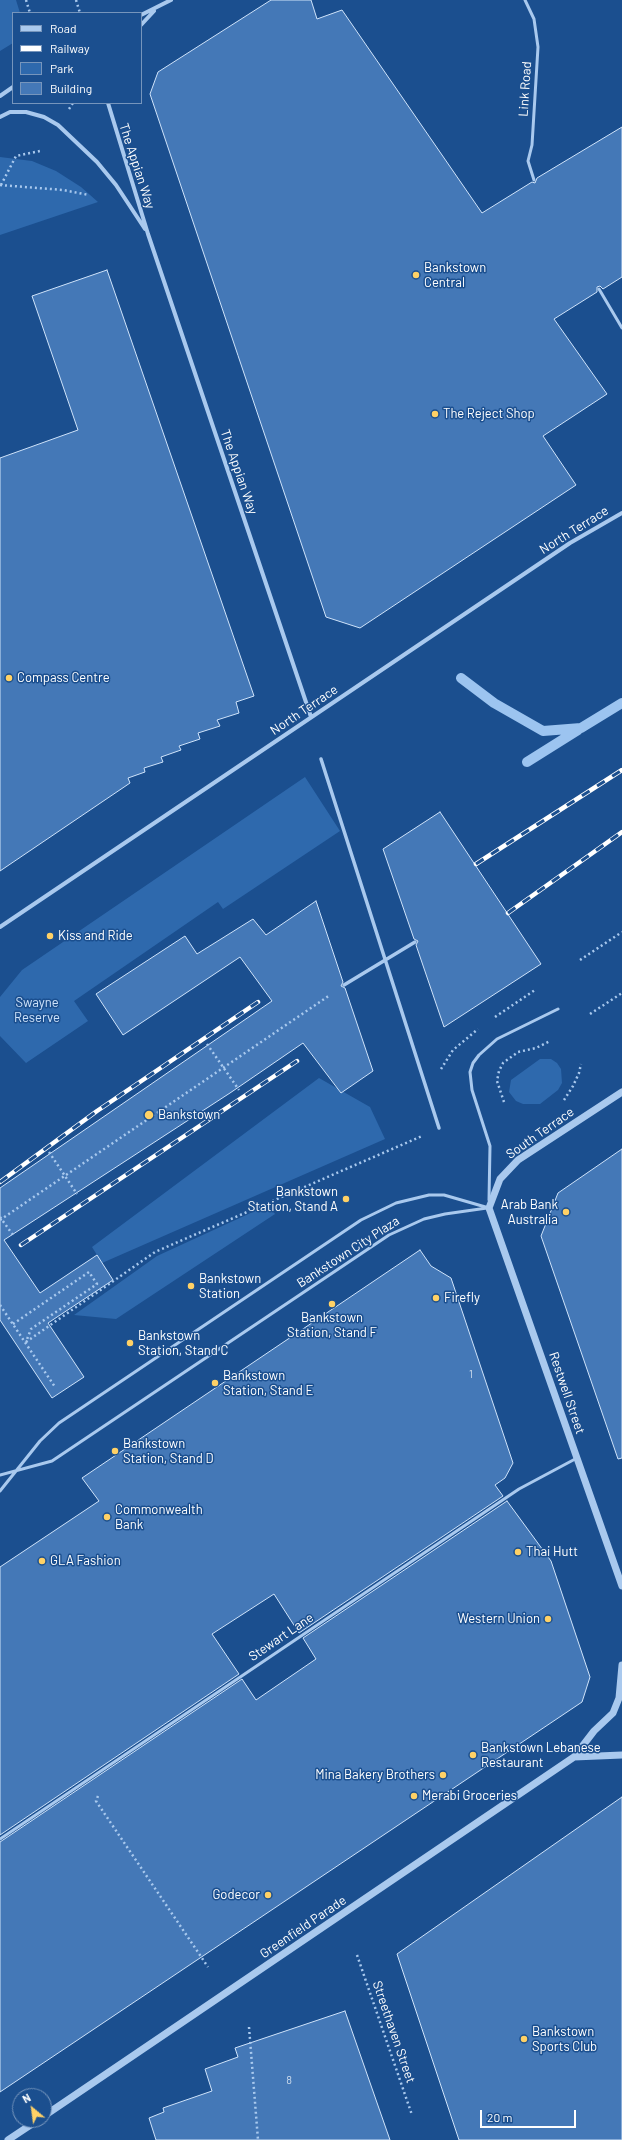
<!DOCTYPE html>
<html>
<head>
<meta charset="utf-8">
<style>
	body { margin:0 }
	#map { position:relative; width:622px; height:2140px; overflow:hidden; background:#1b4f8f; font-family:Barlow,sans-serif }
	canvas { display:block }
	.legend { position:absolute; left:12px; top:12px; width:130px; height:92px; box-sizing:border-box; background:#1b4f8f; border:1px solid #7695bc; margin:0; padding:5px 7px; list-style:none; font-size:12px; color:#fff }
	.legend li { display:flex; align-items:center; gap:8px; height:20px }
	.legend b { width:20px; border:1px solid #7695bc }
	.north { position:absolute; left:12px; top:2088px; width:40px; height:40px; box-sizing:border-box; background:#1b4f8f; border:1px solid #7695bc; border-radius:50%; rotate:331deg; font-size:11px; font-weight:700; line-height:16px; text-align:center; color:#fff }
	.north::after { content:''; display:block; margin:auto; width:14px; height:18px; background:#ffd166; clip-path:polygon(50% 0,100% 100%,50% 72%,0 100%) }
	.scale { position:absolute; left:480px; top:2110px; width:96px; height:18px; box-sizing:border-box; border:2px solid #fff; border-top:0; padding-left:5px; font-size:12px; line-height:14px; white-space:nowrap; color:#fff; -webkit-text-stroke:3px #1b4f8f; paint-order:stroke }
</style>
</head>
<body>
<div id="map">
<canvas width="622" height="2140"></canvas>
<ul class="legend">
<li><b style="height:5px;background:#a9c9ee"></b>Road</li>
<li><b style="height:5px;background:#fff"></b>Railway</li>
<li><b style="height:11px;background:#2e69ad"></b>Park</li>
<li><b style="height:11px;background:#4478b7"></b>Building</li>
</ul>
<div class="north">N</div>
<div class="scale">20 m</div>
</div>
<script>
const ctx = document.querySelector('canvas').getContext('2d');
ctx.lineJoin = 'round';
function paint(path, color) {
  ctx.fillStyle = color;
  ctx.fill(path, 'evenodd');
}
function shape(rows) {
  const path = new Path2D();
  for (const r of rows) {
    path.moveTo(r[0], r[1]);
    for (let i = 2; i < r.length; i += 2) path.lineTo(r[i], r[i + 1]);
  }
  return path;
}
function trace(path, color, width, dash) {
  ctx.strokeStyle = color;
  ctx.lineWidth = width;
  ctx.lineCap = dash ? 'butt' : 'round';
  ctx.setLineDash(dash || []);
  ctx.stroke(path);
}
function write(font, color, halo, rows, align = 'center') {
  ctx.font = font + ' Barlow,sans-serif';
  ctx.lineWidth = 3;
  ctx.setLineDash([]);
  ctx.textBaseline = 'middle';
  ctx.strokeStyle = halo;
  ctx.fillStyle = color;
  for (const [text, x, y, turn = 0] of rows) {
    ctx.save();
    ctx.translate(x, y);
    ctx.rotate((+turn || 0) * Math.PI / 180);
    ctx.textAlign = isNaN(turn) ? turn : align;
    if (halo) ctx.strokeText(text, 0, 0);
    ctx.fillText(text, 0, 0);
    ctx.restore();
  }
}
const green = shape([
	[0,0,16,0,20,13,13,13,13,43,0,51],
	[0,157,32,161,56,171,81,187,98,202,0,235],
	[305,777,340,831,223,909,218,902,74,1001,88,1021,26,1063,0,1036,0,997,22,970],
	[540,1059,551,1059,557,1063,561,1069,562,1083,558,1090,540,1104,523,1104,516,1101,509,1092,511,1080],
	[319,1078,370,1107,385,1139,102,1263,92,1247],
	[268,1205,275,1214,116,1319,74,1315,157,1256]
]);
const stream = shape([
	[461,678,494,703,543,731,581,728,622,703],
	[527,762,578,730]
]);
const building = shape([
	[271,0,311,0,317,19,342,10,482,213,532,182,535,183,537,178,622,127,622,277,603,289,600,286,597,287,597,292,554,319,607,394,543,436,576,485,360,628,326,617,150,94,158,72,271,0],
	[107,270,254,696,236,702,239,713,217,720,220,726,198,733,200,739,179,746,181,750,161,757,163,762,144,768,145,772,128,778,130,783,0,871,0,458,78,430,32,296,107,270],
	[440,812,541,964,444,1027,416,945,418,941,414,939,383,849,440,812],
	[316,901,343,982,341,986,345,988,373,1071,341,1093,303,1043,230,1093,4,1240,40,1293,97,1255,113,1280,48,1323,84,1377,52,1398,0,1320,0,1188,272,1001,240,957,123,1035,96,994,185,936,197,954,253,919,266,935,316,901],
	[622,1149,622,1458,618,1459,541,1236,558,1193,622,1149],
	[420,1250,431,1266,451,1278,513,1463,505,1478,495,1485,503,1496,299,1633,274,1594,212,1634,239,1674,0,1835,0,1567,99,1501,82,1478,420,1250],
	[507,1501,551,1561,590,1677,582,1702,0,2092,0,1842,242,1679,256,1700,316,1659,303,1638,507,1501],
	[622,1797,622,2140,459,2140,397,1954,622,1797],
	[345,2011,390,2140,156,2140,149,2118,164,2112,163,2108,212,2091,205,2069,238,2057,235,2048,345,2011]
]);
const path = shape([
	[26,0,30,13],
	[76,0,80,13],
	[69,109,73,103],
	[0,185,63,190,89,195],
	[1,185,16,156,40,151],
	[580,960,622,932],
	[590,1014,622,993],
	[495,1017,535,990],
	[207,1044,239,1090],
	[441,1069,453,1050,478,1029],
	[564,1100,573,1086,579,1073,581,1064],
	[504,1102,497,1081,499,1071,503,1063,518,1052,536,1048,550,1041],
	[49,1152,77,1194],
	[0,1217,13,1235],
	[0,1220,330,995],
	[0,1305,55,1387],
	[13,1324,89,1272,97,1284,31,1329,26,1342],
	[26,1342,155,1252,422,1136],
	[98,1796,96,1801,208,1967],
	[357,1955,412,2115],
	[249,2027,258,2140]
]);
const service = shape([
	[525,0,534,19,538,47,532,145,528,161,534,180],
	[599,289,622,328],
	[489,1200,490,1146,472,1090,470,1072,473,1063,479,1055,497,1039,558,1009],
	[0,1475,52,1461,389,1235,424,1219,445,1214,487,1208],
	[0,1491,40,1441,59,1423,361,1220,396,1203,429,1195,444,1195,489,1208],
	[0,1839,519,1489,577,1458]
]);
const pedestrian = shape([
	[321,759,439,1128],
	[344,985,415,942]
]);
const minor = shape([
	[141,15,171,0],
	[141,25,154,11],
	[0,96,13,87],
	[108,103,148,234,311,717],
	[0,117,10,112,26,112,44,117,58,125,97,162,116,185,145,229],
	[0,927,570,543,622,513]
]);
const tertiary = shape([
	[622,1092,518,1160,500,1179,489,1208,622,1586],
	[574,1757,622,1755],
	[44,2116,574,1757,594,1731,613,1713,619,1698,622,1665],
	[8,2140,38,2120]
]);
const rail = shape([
	[476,864,622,770],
	[508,913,622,832],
	[0,1182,97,1111,258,1002],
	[21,1245,297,1061]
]);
const markers = [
	[416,275,4,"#ffd166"],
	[435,414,4,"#ffd166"],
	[9,678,4,"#ffd166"],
	[50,936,4,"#ffd166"],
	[149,1115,5,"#ffd166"],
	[346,1199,4,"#ffd166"],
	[566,1212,4,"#ffd166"],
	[191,1286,4,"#ffd166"],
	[436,1298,4,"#ffd166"],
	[332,1304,4,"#ffd166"],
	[130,1343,4,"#ffd166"],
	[215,1383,4,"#ffd166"],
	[115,1451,4,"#ffd166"],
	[107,1517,4,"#ffd166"],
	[518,1552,4,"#ffd166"],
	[42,1561,4,"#ffd166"],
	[548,1619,4,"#ffd166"],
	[473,1755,4,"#ffd166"],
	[443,1775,4,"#ffd166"],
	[414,1796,4,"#ffd166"],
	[268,1895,4,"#ffd166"],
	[524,2039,4,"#ffd166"]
];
const numberNames = [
	["1",471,1374],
	["8",289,2080]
];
const streetNames = [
	["Link Road",525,89,-86],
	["The Appian Way",137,166,72],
	["The Appian Way",239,472,71],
	["North Terrace",574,530,-32],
	["North Terrace",304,710,-34],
	["South Terrace",540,1133,-35],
	["Bankstown City Plaza",348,1252,-33],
	["Restwell Street",567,1393,71],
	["Stewart Lane",281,1637,-34],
	["Greenfield Parade",303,1927,-34],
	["Streethaven Street",394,2032,71]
];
const poiNames = [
	["Bankstown",424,268],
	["Central",424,283],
	["The Reject Shop",443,414],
	["Compass Centre",17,678],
	["Kiss and Ride",58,936],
	["Bankstown",158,1115],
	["Bankstown",338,1192,"right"],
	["Station, Stand A",338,1207,"right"],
	["Arab Bank",558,1205,"right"],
	["Australia",558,1220,"right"],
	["Bankstown",199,1279],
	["Station",199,1294],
	["Firefly",444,1298],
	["Bankstown",332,1318,"center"],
	["Station, Stand F",332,1333,"center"],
	["Bankstown",138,1336],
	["Station, Stand C",138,1351],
	["Bankstown",223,1376],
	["Station, Stand E",223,1391],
	["Bankstown",123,1444],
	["Station, Stand D",123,1459],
	["Commonwealth",115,1510],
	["Bank",115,1525],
	["Thai Hutt",526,1552],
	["GLA Fashion",50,1561],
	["Western Union",540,1619,"right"],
	["Bankstown Lebanese",481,1748],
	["Restaurant",481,1763],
	["Mina Bakery Brothers",435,1775,"right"],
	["Merabi Groceries",422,1796],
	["Godecor",260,1895,"right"],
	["Bankstown",532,2032],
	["Sports Club",532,2047]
];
const parkNames = [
	["Swayne",37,1003],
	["Reserve",37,1018]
];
paint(green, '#2e69ad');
trace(stream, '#9cc4f0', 10);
paint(building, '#4478b7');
trace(building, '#cfe3fa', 1);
trace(path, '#a9c9ee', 2.5, [2, 3]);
trace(service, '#a9c9ee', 3);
trace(pedestrian, '#a9c9ee', 3.5);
trace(minor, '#a9c9ee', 4);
trace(tertiary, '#a9c9ee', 7);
trace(rail, '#fff', 4.5);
trace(rail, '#1b4f8f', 3, [9]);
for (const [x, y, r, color] of markers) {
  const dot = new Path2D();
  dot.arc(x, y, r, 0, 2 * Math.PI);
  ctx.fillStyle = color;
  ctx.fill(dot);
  trace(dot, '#1b4f8f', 1.5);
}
write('11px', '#d0dded', null, numberNames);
write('13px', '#fff', '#1b4f8f', streetNames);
write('13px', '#fff', '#1b4f8f', poiNames, 'left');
write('13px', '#cfe3fa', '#1b4f8f', parkNames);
</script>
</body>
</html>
